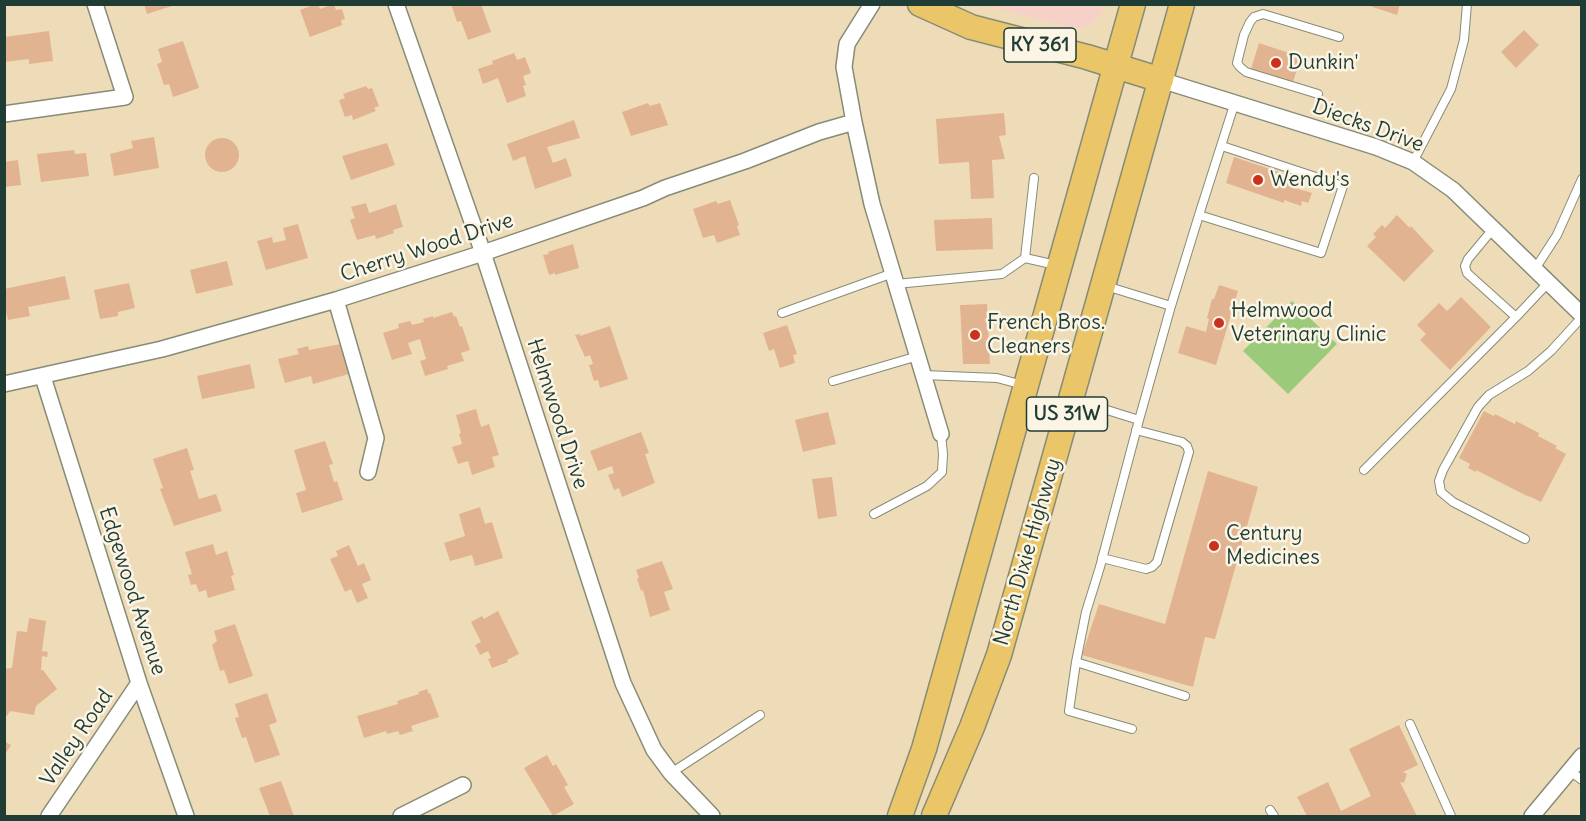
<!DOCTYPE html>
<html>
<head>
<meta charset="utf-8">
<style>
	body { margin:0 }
	#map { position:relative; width:1586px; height:821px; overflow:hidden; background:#eedcb9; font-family:Delius,sans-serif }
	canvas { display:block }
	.frame { position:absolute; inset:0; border:6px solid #1f3d34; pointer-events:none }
</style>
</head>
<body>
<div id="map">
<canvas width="1586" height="821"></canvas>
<div class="frame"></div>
</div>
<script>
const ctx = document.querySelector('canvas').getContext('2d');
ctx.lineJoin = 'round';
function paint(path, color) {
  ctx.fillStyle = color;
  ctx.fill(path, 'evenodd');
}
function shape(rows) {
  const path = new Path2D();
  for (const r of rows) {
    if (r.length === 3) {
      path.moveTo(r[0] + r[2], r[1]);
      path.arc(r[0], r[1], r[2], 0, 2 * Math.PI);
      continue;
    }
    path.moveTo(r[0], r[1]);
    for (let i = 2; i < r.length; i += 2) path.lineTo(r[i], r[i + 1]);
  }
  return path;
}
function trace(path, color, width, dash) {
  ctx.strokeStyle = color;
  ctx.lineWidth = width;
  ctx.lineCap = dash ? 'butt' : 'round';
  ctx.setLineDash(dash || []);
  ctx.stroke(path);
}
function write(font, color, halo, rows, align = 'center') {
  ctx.font = font + ' Delius,sans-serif';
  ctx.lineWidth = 5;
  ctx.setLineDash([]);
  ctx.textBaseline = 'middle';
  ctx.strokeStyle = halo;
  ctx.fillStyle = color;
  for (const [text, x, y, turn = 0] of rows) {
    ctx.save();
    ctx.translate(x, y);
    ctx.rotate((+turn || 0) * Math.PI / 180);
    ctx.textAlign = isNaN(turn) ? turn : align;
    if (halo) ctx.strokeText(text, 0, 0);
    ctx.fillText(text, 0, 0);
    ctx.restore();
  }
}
const built = shape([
	[983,5,1105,5,1103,12,1090,25,1080,28,1069,27]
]);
const green = shape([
	[1292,301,1337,344,1288,394,1243,351]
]);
const building = shape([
	[144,4,175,4,175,5,147,14],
	[316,4,318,4,320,9,334,4,336,10,342,9,345,19,341,20,342,25,310,37,300,10],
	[451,4,481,4,491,32,468,40,461,21,457,22],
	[1364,4,1400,4,1397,15],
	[1524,30,1539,45,1516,68,1501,52],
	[49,31,53,61,29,64,29,59,4,62,4,37],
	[183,41,199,88,173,97,169,84,164,85,157,64,162,62,158,49],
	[1259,43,1301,57,1293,82,1251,69],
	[514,53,517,60,525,57,531,73,523,76,526,85,523,86,526,96,507,103,498,78,483,84,478,69,493,64,492,61],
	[366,86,368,89,372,88,379,106,374,108,376,111,353,120,352,115,345,117,339,100,345,98,343,94],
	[648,103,650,106,660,103,668,125,631,136,622,112],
	[1004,113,1006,135,999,136,1005,159,992,160,994,198,971,199,969,162,939,164,936,119],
	[574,120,580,138,547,147,553,163,566,158,572,176,535,189,525,156,513,161,507,144],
	[154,137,159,168,114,176,110,154,133,148,131,141],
	[222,155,17],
	[387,143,395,165,351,180,342,156],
	[74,150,75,154,86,153,89,176,41,182,37,154],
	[1234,157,1291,176,1288,186,1312,193,1308,203,1302,201,1301,206,1284,200,1284,203,1226,183],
	[18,160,21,185,4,187,4,162],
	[730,200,739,225,737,226,740,235,717,243,714,235,703,238,693,209,716,201,718,204],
	[366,203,369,213,396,204,403,227,393,230,394,233,376,239,375,235,357,240,350,220,355,218,351,207],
	[1397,215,1410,228,1411,226,1434,251,1404,282,1367,246,1376,237,1373,234,1382,225,1385,228],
	[992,218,993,249,936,251,934,220],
	[298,224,308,258,266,270,257,241,272,237,273,243,286,240,283,228],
	[573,244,579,268,555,275,555,273,549,275,543,255,549,254,548,252],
	[227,261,233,285,196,294,190,270],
	[65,276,70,299,28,307,30,316,8,320,4,304,4,289],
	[129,283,135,308,118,312,118,316,100,319,94,290],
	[1219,285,1238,291,1216,365,1178,353,1186,326,1206,332,1209,319,1207,318,1212,299,1214,299],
	[1461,297,1491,327,1450,370,1420,340,1426,334,1417,325,1439,303,1447,311],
	[987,304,990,364,963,364,960,305],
	[452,312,454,317,456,316,460,327,462,326,470,350,461,353,464,361,447,366,448,369,425,376,420,361,426,359,420,339,408,343,412,354,392,360,383,333,399,328,398,324,410,321,412,325,424,322,423,319,433,316,433,318],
	[787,325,797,354,793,355,795,363,780,368,774,349,769,351,763,333],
	[610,326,628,379,600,388,598,380,594,381,589,365,593,364,590,355,585,357,575,335,580,334,580,336],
	[341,344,349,374,313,384,311,376,285,383,278,359,299,354,297,349,308,346,309,350],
	[250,364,255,388,202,399,197,376],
	[476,409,481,427,489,424,499,455,492,457,495,467,472,475,468,461,458,464,452,447,462,444,459,434,461,433,456,415],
	[1484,411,1494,416,1495,414,1515,424,1516,421,1539,433,1538,436,1557,446,1555,448,1566,454,1541,502,1529,496,1529,497,1476,470,1476,472,1468,468,1470,464,1459,458],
	[828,412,836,444,803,452,795,420],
	[641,432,649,453,645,454,655,483,622,497,619,488,614,490,608,475,614,473,612,466,598,471,590,451],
	[325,441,333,464,329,465,334,482,337,481,343,500,302,513,296,493,306,490,294,450],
	[187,448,194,470,190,471,199,499,216,494,222,511,174,526,160,489,163,488,153,459],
	[1208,471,1258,487,1215,639,1205,637,1193,687,1082,655,1099,604,1165,624],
	[832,477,837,516,818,519,812,479],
	[480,507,485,524,492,522,503,558,475,566,472,555,450,561,444,543,465,536,459,514],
	[213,544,216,555,227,551,234,575,231,576,235,590,208,598,206,590,199,592,196,584,191,585,188,575,192,574,185,552],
	[349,545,358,566,364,563,371,580,362,584,368,598,357,603,351,589,345,592,330,559,338,556,336,551],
	[662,561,673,589,664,592,670,610,650,617,643,590,641,591,637,579,639,578,636,570],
	[498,611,519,654,507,660,508,662,492,668,488,659,491,658,488,651,480,655,475,645,481,642,471,622,482,616,484,619],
	[29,618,46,621,42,651,48,652,47,657,42,656,41,670,43,670,57,689,36,706,34,715,10,711,7,716,4,714,4,669,12,668,17,631,27,632],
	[235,624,253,676,229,684,224,670,220,671,212,645,217,641,214,631],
	[427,689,429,694,430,693,439,717,411,726,413,731,400,735,398,731,387,734,386,731,364,738,357,716,398,704,397,701,419,694,418,692],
	[267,693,277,722,269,725,280,755,255,763,246,737,242,738,235,718,239,717,235,704],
	[1399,725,1418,765,1403,772,1407,774,1404,783,1400,782,1417,816,1307,816,1297,797,1328,782,1341,811,1371,796,1349,749],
	[4,741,11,745,4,756],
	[547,755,553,766,556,764,568,785,564,787,574,804,553,816,524,768],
	[281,781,294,816,270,816,259,788]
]);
const lane = shape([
	[1318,94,1246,72,1240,67,1237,63,1244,35,1250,22,1254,17,1263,14,1339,37],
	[1222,146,1343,186,1321,253,1199,215,1235,102],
	[1413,162,1451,89,1464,40,1467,4],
	[1034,178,1025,258,1056,265],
	[1493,229,1468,259,1465,266,1467,273,1516,317,1549,282],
	[1535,269,1557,235,1582,179],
	[896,284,1002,274,1025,258],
	[1106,286,1171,306,1199,215],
	[782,313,893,273],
	[924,375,997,378,1023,385],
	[833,381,918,356],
	[1075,400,1139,420,1171,306],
	[1139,420,1100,567,1086,612,1076,662,1185,696],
	[1364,470,1516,317],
	[874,514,927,486,942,472,943,454,941,434],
	[1525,539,1453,502,1441,492,1439,481,1443,470,1478,407,1489,395,1528,371,1551,351,1582,317],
	[1102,558,1146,569,1152,567,1157,562,1189,452,1187,446,1182,442,1136,430],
	[1076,662,1069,711,1132,729],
	[1410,724,1451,816],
	[1570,771,1582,780],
	[671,773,760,715],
	[1270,810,1274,816]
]);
const street = shape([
	[396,4,483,253,623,683,654,750,671,773,712,816],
	[872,4,847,44,844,67,854,122,872,204,941,434],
	[1161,80,1376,147,1413,162,1453,190,1582,315],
	[4,114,125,97,95,4],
	[336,300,376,438,368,472],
	[43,377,139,683,186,816],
	[4,384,162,349,336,300,483,253,643,198,665,188,745,161,819,132,854,122],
	[49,816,139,683],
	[401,816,463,785],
	[1532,816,1582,756]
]);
const primary = shape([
	[920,4,971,27,1087,57,1161,80],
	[900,816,924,749,1133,4],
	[934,816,972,727,999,655,1182,4]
]);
const markers = [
	[1276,63,6,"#c8321e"],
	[1258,180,6,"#c8321e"],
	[1219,323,6,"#c8321e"],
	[975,335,6,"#c8321e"],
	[1214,546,6,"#c8321e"]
];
const shields = [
	[1040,45,72],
	[1067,414,81]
];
const shieldNames = [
	["KY 361",1040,45],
	["US 31W",1067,414]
];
const poiNames = [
	["Dunkin'",1288,63],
	["Wendy's",1270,180],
	["Helmwood",1231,311],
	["Veterinary Clinic",1231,335],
	["French Bros.",987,323],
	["Cleaners",987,347],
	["Century",1226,534],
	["Medicines",1226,558]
];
const streetNames = [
	["Diecks Drive",1368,126,20],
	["Cherry Wood Drive",427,248,-18],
	["Helmwood Drive",557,414,72],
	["North Dixie Highway",1028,552,-74],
	["Edgewood Avenue",132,591,72],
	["Valley Road",77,738,-56]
];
paint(built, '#f7d1c7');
paint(green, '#9bcb7a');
paint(building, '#e1b391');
trace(lane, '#868c76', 10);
trace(street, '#868c76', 18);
trace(primary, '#868c76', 27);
trace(lane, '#fff', 8);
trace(street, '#fff', 15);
trace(primary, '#ebc669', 24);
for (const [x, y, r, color] of markers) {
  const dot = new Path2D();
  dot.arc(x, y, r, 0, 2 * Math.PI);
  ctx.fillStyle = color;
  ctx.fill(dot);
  trace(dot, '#fcf5e5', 2);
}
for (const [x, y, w] of shields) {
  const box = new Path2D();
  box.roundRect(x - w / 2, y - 17, w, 34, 4.5);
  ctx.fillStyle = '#fcf5e5';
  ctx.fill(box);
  trace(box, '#1f3d34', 1.5);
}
write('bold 20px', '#1f3d34', null, shieldNames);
write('21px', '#1f3d34', '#fcf5e5', poiNames, 'left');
write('21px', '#1f3d34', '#fcf5e5', streetNames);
</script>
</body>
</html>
